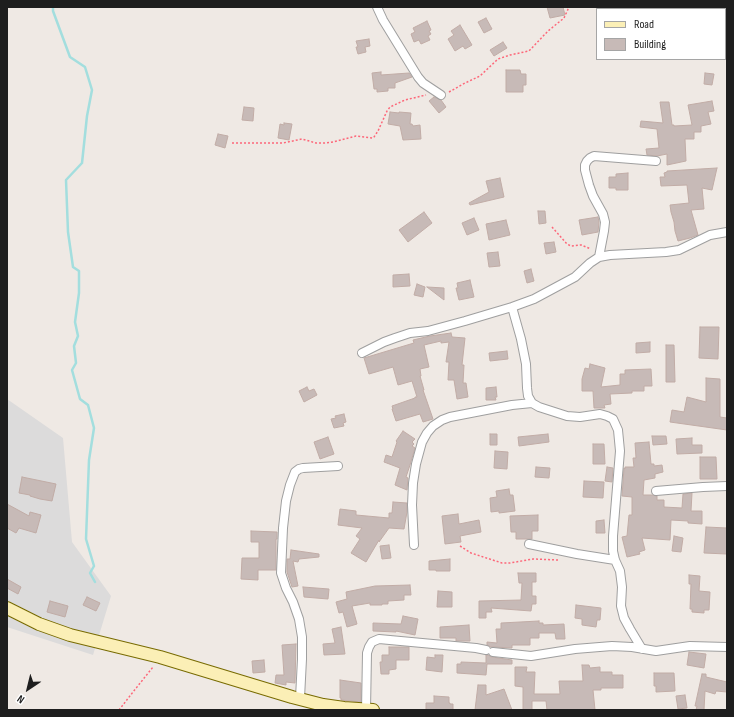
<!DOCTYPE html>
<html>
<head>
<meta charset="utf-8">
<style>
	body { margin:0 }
	#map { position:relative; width:734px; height:717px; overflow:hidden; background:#efe9e4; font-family:"Sofia Sans Condensed",sans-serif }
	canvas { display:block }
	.frame { position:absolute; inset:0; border:8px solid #1e1e1e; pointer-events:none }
	.legend { position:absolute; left:596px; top:8px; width:130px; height:52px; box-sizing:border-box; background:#fff; border:1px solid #a5a5a5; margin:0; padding:5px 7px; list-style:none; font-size:12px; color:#1e1e1e }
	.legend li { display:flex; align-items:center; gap:8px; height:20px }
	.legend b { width:20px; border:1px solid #a5a5a5 }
	.north { position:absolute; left:8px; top:669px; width:40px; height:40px; -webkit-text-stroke:3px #fff; paint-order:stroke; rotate:215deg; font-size:11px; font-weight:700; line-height:16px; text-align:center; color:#1e1e1e }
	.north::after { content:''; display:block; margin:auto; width:14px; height:18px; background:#1e1e1e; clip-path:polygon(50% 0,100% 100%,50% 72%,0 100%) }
</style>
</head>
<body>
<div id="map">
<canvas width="734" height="717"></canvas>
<div class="frame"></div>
<ul class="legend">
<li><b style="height:5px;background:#fbefb6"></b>Road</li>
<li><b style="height:11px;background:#c7bab7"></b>Building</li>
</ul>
<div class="north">N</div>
</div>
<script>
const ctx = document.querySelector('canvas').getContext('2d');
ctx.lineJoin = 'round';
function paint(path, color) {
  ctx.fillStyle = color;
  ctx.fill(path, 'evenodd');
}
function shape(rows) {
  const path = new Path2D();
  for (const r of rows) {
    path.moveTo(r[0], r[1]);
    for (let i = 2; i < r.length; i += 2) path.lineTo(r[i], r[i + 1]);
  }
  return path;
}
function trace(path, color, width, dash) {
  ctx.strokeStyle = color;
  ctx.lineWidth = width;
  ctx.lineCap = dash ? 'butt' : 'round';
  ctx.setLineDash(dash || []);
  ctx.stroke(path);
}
const residential = shape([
	[7,399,63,438,72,542,111,596,93,655,7,627]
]);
const stream = shape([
	[53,7,53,11,70,57,85,67,92,90,87,116,82,163,66,180,68,232,73,267,79,271,79,293,75,322,78,336,74,346,76,363,72,370,80,399,88,405,94,428,89,460,86,539,94,566,90,573,95,582]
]);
const building = shape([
	[547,7,563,7,565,15,550,18,547,7],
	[486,18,492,29,484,33,478,22,486,18],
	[427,21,431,30,429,31,431,34,428,36,430,40,421,44,419,40,414,42,411,34,415,32,413,28,427,21],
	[460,25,472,45,465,49,463,46,455,51,448,39,454,35,451,31,460,25],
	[369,39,370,46,365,47,366,52,358,54,356,47,358,47,356,41,369,39],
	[503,42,507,48,494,56,490,50,503,42],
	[506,70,520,70,521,74,526,74,526,85,523,85,523,92,506,92,506,70],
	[381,72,381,75,409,73,412,77,395,83,395,88,388,88,388,91,377,92,377,89,374,89,372,73,381,72],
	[705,73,714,74,712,85,704,84,705,73],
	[434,97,441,100,446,107,439,113,429,101,434,97],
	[712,101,714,111,708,112,711,124,701,126,701,132,694,132,694,139,685,139,686,161,667,165,667,154,657,156,647,155,646,149,659,148,657,129,640,127,641,121,663,123,660,102,669,102,672,125,674,125,674,126,692,125,688,105,712,101],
	[244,107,254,108,253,121,242,120,244,107],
	[390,112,399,113,399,112,411,113,410,124,412,124,413,126,420,125,421,139,403,140,400,126,388,124,390,112],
	[284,123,292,124,289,140,278,138,280,124,284,125,284,123],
	[218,134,228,136,225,148,215,145,218,134],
	[717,168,712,190,702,188,704,209,691,210,698,235,690,238,678,241,675,231,674,222,671,212,670,205,689,203,687,185,661,186,660,177,665,177,664,173,667,172,667,171,717,168],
	[628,173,628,190,616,190,616,188,609,188,609,177,616,177,616,174,628,173],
	[500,178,504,197,470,205,469,203,489,192,486,181,500,178],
	[538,211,545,211,546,223,539,224,538,211],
	[424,212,432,223,408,242,399,230,424,212],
	[598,217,599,222,598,232,582,235,579,220,598,217],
	[474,218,479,230,467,235,462,223,474,218],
	[506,220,510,235,489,240,486,224,506,220],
	[554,242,556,252,546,254,544,243,554,242],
	[498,252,500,266,489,267,487,253,498,252],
	[531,269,534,281,527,283,524,271,531,269],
	[409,274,410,286,393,287,393,275,409,274],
	[470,280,474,297,459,300,456,288,458,288,457,283,470,280],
	[417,284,425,287,423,297,414,295,417,284],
	[427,287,444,288,444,300,427,287],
	[700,327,719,327,718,359,699,358,700,327],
	[451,333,452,337,465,338,462,365,464,365,463,383,466,383,468,397,457,399,454,380,448,380,449,362,446,362,449,342,441,343,441,341,424,345,429,367,420,369,421,376,420,376,424,390,423,390,433,419,423,422,420,414,396,421,392,409,393,409,392,406,415,398,415,397,417,397,412,381,398,385,393,367,369,374,364,358,414,343,413,340,430,336,451,333],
	[650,342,650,352,636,353,636,343,650,342],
	[666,345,674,345,675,382,666,382,666,345],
	[507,351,508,359,490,361,489,353,507,351],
	[590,364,605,368,601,387,620,385,620,374,625,374,625,370,651,369,652,386,644,386,644,391,632,391,632,393,610,394,611,404,604,405,605,408,594,408,593,391,582,391,582,379,585,368,589,369,590,364],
	[706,378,720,379,720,417,727,418,727,430,670,422,672,410,684,412,687,397,706,402,706,378],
	[307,387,309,391,314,389,317,395,304,402,299,391,307,387],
	[496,387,497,397,495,397,496,400,486,400,486,388,496,387],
	[344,414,346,422,343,423,344,426,334,428,331,419,336,418,335,416,344,414],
	[403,431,415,439,412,442,414,444,412,446,415,448,410,465,406,477,408,478,407,490,395,485,400,468,384,462,386,455,392,457,397,442,396,441,403,431],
	[490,434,497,434,497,445,490,445,490,434],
	[548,434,549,442,519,446,518,437,548,434],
	[652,436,666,436,667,444,653,445,652,436],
	[328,437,334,454,320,459,314,442,328,437],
	[692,438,692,445,702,445,702,453,677,454,676,439,692,438],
	[649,442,651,464,654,464,654,466,662,465,663,472,655,474,655,478,644,480,643,495,652,495,657,496,657,500,664,500,664,507,682,508,683,494,692,493,691,511,702,511,702,524,688,523,688,521,671,520,670,540,642,538,645,550,639,552,640,554,627,557,622,537,627,536,629,515,632,515,632,497,622,496,624,468,625,469,625,467,634,467,633,458,636,458,635,443,649,442],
	[593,444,604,444,605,464,593,464,593,444],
	[495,451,508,452,507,469,494,468,495,451],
	[700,457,716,457,717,479,700,479,700,457],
	[536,467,550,468,549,478,535,477,536,467],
	[607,467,613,468,612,482,605,481,607,467],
	[22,477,56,484,52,501,40,499,30,496,30,495,19,493,22,477],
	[584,481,604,482,603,498,583,497,584,481],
	[509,489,510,495,513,495,515,511,499,513,499,511,491,512,490,498,497,497,496,491,509,489],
	[393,502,407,503,407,512,404,529,389,528,379,542,379,540,366,562,351,553,360,539,356,536,362,528,338,525,340,509,356,511,356,515,389,518,389,513,392,513,393,502],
	[7,504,29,516,30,512,41,515,36,533,19,528,16,533,7,528,7,504],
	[458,514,459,524,479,520,481,532,460,536,461,542,445,544,442,516,458,514],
	[538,515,538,531,532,531,532,539,516,539,516,532,511,532,510,516,538,515],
	[604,520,605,533,596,533,596,521,604,520],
	[706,527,727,528,727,554,704,553,706,527],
	[251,531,277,532,277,539,276,539,276,570,258,570,258,580,241,579,242,558,259,558,259,542,251,542,251,531],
	[674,536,683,538,681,552,672,551,674,536],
	[389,545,391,558,382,559,380,546,389,545],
	[291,550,319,554,319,557,299,559,298,562,293,561,298,586,292,587,287,572,287,559,290,559,291,550],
	[450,559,450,571,436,571,436,570,429,570,429,561,450,559],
	[518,573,536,573,536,582,532,582,532,596,536,596,536,604,532,604,531,611,491,608,492,612,486,612,486,618,479,618,479,601,521,600,522,583,519,583,518,573],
	[689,575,700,576,699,591,710,592,709,610,704,610,704,613,692,612,692,609,690,609,691,584,689,584,689,575],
	[7,579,21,587,18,594,7,588,7,579],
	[410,585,411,595,404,595,404,600,388,601,388,604,382,604,382,605,370,605,370,603,352,606,357,624,347,627,343,612,339,613,336,602,347,599,346,592,375,586,410,585],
	[303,587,329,589,328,599,304,597,303,587],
	[438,591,452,592,452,607,437,607,438,591],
	[87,597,100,603,96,611,83,605,87,597],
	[50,601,68,606,65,617,47,612,50,601],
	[576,605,601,608,600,620,597,620,596,627,582,625,582,619,575,618,576,605],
	[403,616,418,619,415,635,396,631,396,632,373,631,373,623,401,624,403,616],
	[539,621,539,623,543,623,543,625,564,624,565,639,556,639,555,633,539,633,539,638,530,638,530,645,512,645,512,648,494,647,491,647,487,645,487,642,497,643,496,629,501,629,501,623,539,621],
	[469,625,470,641,456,641,456,638,440,638,440,627,469,625],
	[341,627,345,654,324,655,323,644,335,643,332,629,341,627],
	[296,644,295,683,286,682,286,685,275,683,276,675,284,675,282,645,296,644],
	[389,647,409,647,409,660,396,660,396,669,389,670,389,674,381,674,380,662,382,662,382,655,389,655,389,647],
	[689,652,706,654,704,668,687,665,689,652],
	[435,655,443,655,442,672,426,670,427,657,435,658,435,655],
	[486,655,488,655,492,657,512,660,512,664,487,664,486,675,457,673,457,664,461,664,461,662,486,663,486,655],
	[264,660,265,672,253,673,252,661,264,660],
	[582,665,589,665,590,668,600,667,600,672,612,672,612,675,623,675,623,688,601,688,601,690,593,690,595,710,547,710,546,701,532,701,532,710,523,710,523,687,515,686,515,667,527,667,526,672,535,672,534,694,560,694,559,681,583,681,582,665],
	[654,673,674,673,675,691,656,692,656,686,654,686,654,673],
	[702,674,706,674,706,677,727,682,727,692,716,691,715,694,705,691,704,710,696,710,697,706,695,706,702,674],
	[340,680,361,683,361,702,341,700,341,698,340,698,340,680],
	[478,685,486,685,486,695,504,689,512,710,475,710,478,685],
	[685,695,687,708,678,709,676,696,685,695],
	[434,696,449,697,449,703,450,703,450,704,453,704,453,710,426,710,426,703,434,703,434,696]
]);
const path = shape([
	[654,9,656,7],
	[449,92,465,83,480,76,498,59,510,55,529,51,548,31,564,18,569,7],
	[232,143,283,143,302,139,316,143,324,143,333,142,356,136,373,138,374,137,378,131,387,111,390,107,405,100,426,95],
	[552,227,567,244,571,246,581,245,591,249],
	[460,546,471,553,502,563,510,563,533,559,559,560],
	[119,710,133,692,153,667]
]);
const street = shape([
	[377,7,383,20,418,77,423,83,441,95],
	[599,257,604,231,605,222,603,214,593,196,589,185,585,170,585,165,587,161,590,158,594,156,656,161],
	[512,307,521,339,526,364,527,388,528,396,532,403,539,407,567,416,580,417,600,414,607,416,613,419,618,430,620,451,613,536,613,551,615,560,620,571,622,587,621,606,624,618,630,629,642,649],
	[362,353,384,342,395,338,410,333,428,331,465,321,512,307,534,299,575,277,590,263,599,257,610,255,666,252,679,250,710,235,727,232],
	[656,491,703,487,727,486],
	[529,544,577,554,615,560],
	[414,545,412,505,413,483,416,464,422,442,427,433,433,426,442,420,450,417,512,405,532,403],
	[493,652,531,656,575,649,612,646,632,647,656,651,690,646,727,647],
	[300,698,302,659,302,637,299,619,293,602,286,588,281,573,283,528,286,501,290,485,295,472,299,469,303,468,338,466],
	[366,710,367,653,369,647,372,642,379,639,476,648,486,650]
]);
const secondary = shape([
	[7,608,39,624,70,635,160,657,292,697,323,705,344,708,373,710]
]);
paint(residential, '#dcdbdb');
trace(stream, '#a3dede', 2.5);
paint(building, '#c7bab7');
trace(building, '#c1aca6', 1);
trace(street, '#9f9f9f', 10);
trace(secondary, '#786b02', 14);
trace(path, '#fd6779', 1.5, [2, 2]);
trace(street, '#fff', 8);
trace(secondary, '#fbefb6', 12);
</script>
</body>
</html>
